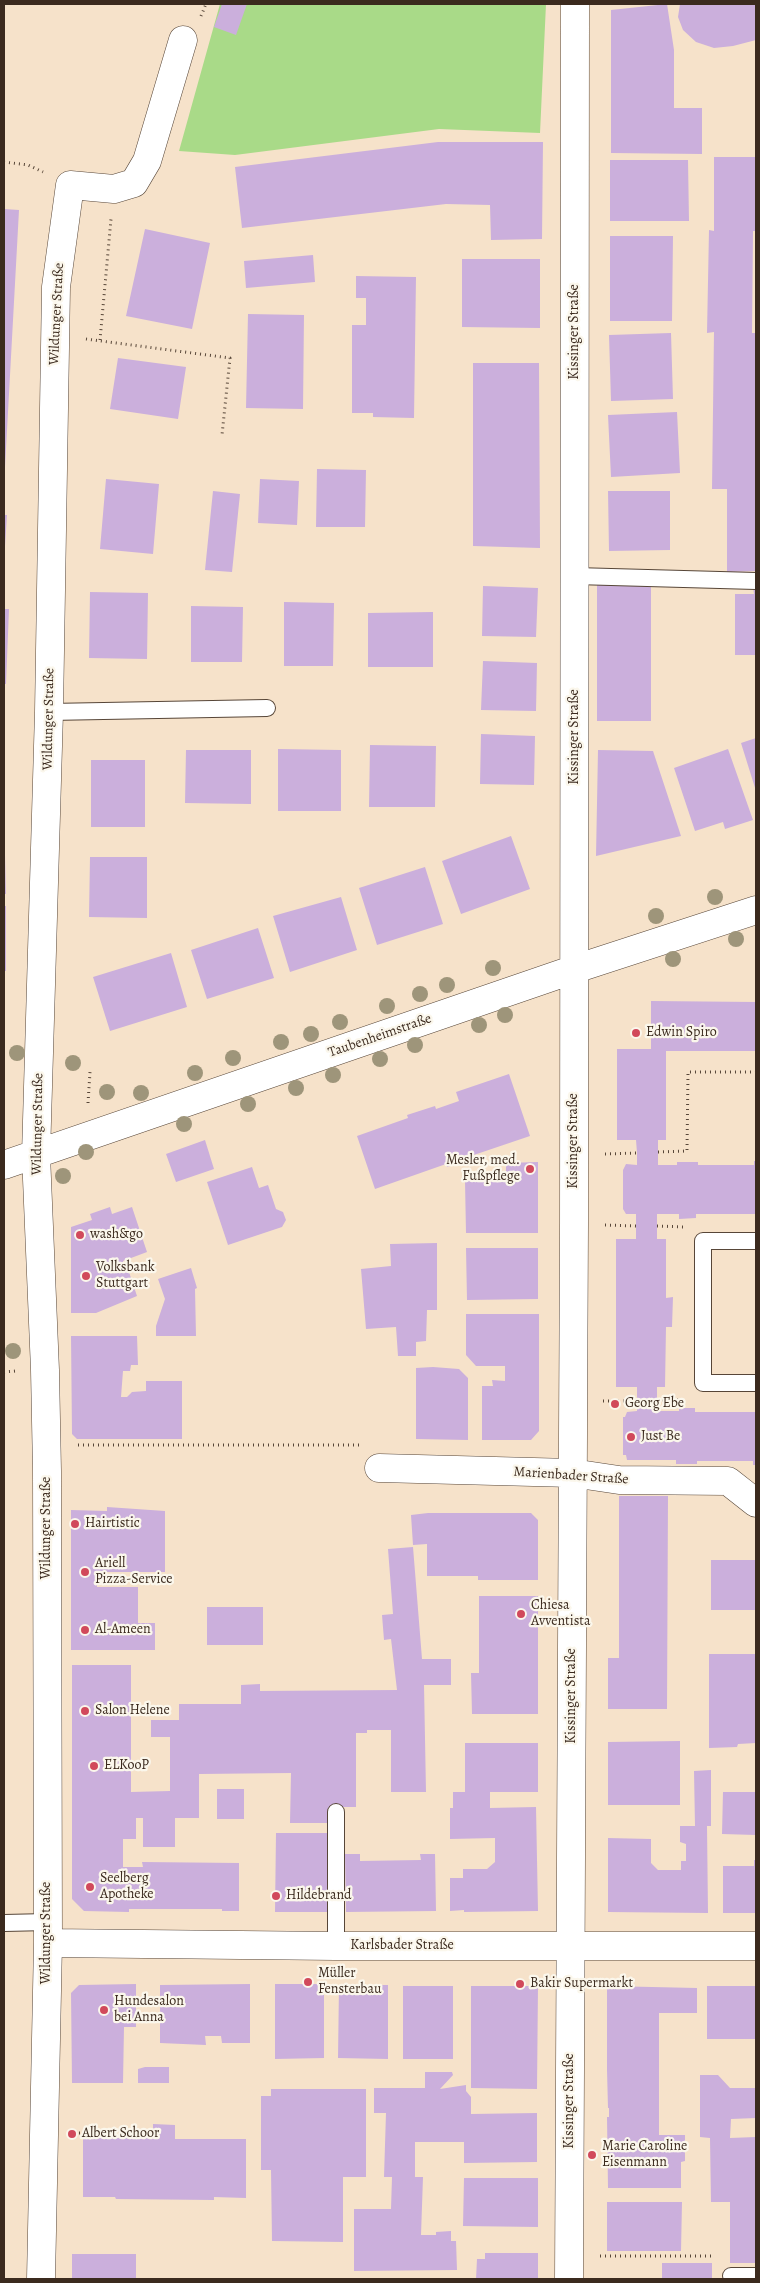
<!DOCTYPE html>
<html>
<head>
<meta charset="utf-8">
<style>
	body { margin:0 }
	#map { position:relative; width:760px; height:2283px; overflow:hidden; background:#f6e2ca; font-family:Alegreya,serif }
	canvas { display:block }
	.frame { position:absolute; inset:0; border:5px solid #3b2a1e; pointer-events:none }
</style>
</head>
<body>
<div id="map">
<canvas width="760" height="2283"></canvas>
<div class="frame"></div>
</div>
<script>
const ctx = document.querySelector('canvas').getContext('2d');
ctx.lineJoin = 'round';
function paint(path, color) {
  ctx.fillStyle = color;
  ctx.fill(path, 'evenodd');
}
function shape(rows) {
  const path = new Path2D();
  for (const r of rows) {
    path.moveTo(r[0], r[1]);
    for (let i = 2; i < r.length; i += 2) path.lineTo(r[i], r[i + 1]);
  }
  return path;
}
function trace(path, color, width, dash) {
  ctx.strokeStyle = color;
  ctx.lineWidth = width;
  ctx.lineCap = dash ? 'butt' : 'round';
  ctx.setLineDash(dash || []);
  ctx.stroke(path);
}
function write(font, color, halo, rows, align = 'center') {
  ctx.font = font + ' Alegreya,serif';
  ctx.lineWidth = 4.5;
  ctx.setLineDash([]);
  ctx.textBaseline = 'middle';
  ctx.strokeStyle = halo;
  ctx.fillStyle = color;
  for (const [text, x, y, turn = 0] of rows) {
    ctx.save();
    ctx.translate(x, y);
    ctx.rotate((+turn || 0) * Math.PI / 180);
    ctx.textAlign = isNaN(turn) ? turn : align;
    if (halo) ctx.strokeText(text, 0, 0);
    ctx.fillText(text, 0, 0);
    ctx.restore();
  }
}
const green = shape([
	[220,4,546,4,540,133,439,129,235,155,179,151]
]);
const building = shape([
	[222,4,247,4,236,35,214,27],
	[667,4,674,50,674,108,702,108,702,154,611,153,611,10],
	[680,4,756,4,756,40,733,46,714,48,696,42,683,30,678,17],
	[438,142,543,142,542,239,491,240,490,205,446,204,242,228,235,167],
	[714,157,756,157,756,231,753,231,752,333,756,333,756,571,727,572,727,489,712,489,714,332,707,333,709,230,714,231],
	[610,160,688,160,689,221,610,221],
	[4,209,19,210,5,467,4,467],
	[145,229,210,243,192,329,126,316],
	[610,236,673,236,672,321,610,321],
	[313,255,315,282,246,288,244,261],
	[462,259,540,259,540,328,462,327],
	[356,276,416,277,414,418,373,417,373,413,352,413,352,325,366,325,366,298,356,298],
	[248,314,304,315,303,409,246,408],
	[671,333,673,399,611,401,609,335],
	[118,358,186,367,178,419,110,409],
	[473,363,539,363,540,548,473,546],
	[677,412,680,473,611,477,608,415],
	[317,469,366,470,365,527,316,527],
	[106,479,159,484,153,554,100,549],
	[260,479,299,481,297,525,258,523],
	[213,491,240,494,232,572,205,570],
	[608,491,670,491,670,550,609,551],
	[4,515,7,515,5,546,4,545],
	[597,582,651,582,651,721,597,721],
	[483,586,538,588,536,637,482,636],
	[753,587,756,587,756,655,735,655,735,594,754,594],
	[90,592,148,593,147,659,89,658],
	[284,602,334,603,333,666,284,666],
	[191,606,243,607,242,662,191,662],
	[4,609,9,609,6,684,4,684],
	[433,612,433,667,368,667,368,613],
	[483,661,537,663,536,711,481,710],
	[481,734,535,736,534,785,480,784],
	[756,738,756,791,741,743],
	[370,745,436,746,435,807,369,807],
	[278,749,341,750,341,811,278,811],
	[728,749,753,820,725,829,723,822,695,831,674,768],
	[186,750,251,750,251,804,185,803],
	[598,750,653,751,681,836,596,856],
	[91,760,145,760,145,827,91,827],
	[511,836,530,889,461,914,442,861],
	[4,855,5,855,6,894,4,894],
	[90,857,147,857,147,918,89,917],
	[425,867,443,924,377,945,359,888],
	[341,897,357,950,290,972,273,916],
	[4,906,6,906,6,971,4,971],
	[258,928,274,978,207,999,191,950],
	[171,953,187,1007,110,1031,93,977],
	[651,1001,756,1002,756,1051,666,1051,666,1140,658,1140,658,1165,677,1165,677,1162,698,1162,698,1165,754,1165,754,1161,756,1161,756,1214,696,1214,696,1218,679,1219,679,1214,657,1214,657,1239,666,1239,666,1298,673,1297,672,1327,666,1327,665,1387,657,1387,657,1411,679,1411,679,1408,695,1408,695,1412,756,1412,756,1465,753,1465,753,1461,697,1461,697,1464,676,1464,676,1460,627,1460,626,1455,623,1455,623,1417,625,1417,627,1412,637,1411,637,1387,616,1387,616,1239,636,1239,636,1214,626,1214,623,1209,623,1170,626,1164,637,1165,637,1153,636,1140,617,1140,617,1049,651,1049],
	[509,1074,530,1136,459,1160,459,1163,447,1167,446,1164,375,1189,357,1136,408,1118,407,1115,435,1106,436,1109,459,1101,456,1092],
	[205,1140,214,1169,176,1182,166,1154],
	[538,1162,538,1233,466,1233,465,1181,506,1181,506,1163],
	[252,1167,259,1188,268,1185,276,1209,283,1212,286,1220,282,1227,228,1245,207,1182],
	[110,1207,112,1214,132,1207,147,1252,123,1261,124,1269,128,1269,137,1296,96,1313,71,1313,71,1227,92,1220,90,1214],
	[437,1243,437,1310,427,1310,426,1341,416,1342,416,1356,398,1356,396,1327,366,1329,361,1269,391,1266,390,1244],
	[466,1248,538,1248,538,1299,467,1300],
	[191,1268,197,1288,195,1289,196,1336,156,1336,156,1326,165,1299,158,1279],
	[466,1314,539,1314,539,1431,531,1440,482,1440,482,1386,493,1386,492,1380,505,1381,505,1366,476,1366,466,1355],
	[71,1336,137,1336,138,1365,131,1365,130,1371,123,1371,121,1397,127,1397,132,1392,146,1391,146,1381,182,1381,182,1439,77,1439,72,1434],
	[433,1367,459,1369,468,1378,468,1440,416,1439,416,1368],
	[619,1496,668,1496,667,1709,608,1709,608,1658,619,1658],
	[107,1507,165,1511,165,1572,97,1572,97,1587,138,1587,138,1623,155,1623,155,1650,71,1650,71,1510,107,1511],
	[428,1513,531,1513,538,1520,538,1580,478,1580,478,1576,427,1576,427,1544,413,1545,411,1515],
	[413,1547,422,1659,451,1659,451,1685,424,1685,426,1792,391,1792,391,1730,367,1730,367,1733,356,1733,356,1807,331,1807,331,1823,290,1823,291,1773,199,1774,199,1818,175,1818,175,1847,143,1847,143,1818,136,1818,136,1839,123,1839,123,1867,143,1867,142,1862,239,1863,239,1911,222,1911,222,1909,129,1909,129,1912,84,1911,72,1899,72,1665,131,1665,131,1792,170,1791,170,1737,151,1737,151,1720,179,1720,179,1704,241,1704,241,1685,260,1684,260,1691,397,1690,391,1639,384,1640,382,1615,393,1614,388,1549],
	[711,1560,756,1560,756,1610,711,1610],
	[479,1596,538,1596,538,1714,472,1714,471,1673,479,1673],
	[207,1607,263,1607,263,1645,207,1645],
	[709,1654,756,1654,756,1743,738,1744,737,1747,709,1748],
	[680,1741,680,1805,608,1805,608,1742],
	[465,1743,538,1743,538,1792,490,1792,490,1808,536,1807,538,1911,464,1912,464,1910,450,1911,450,1878,463,1878,463,1869,487,1869,495,1862,495,1838,450,1839,450,1808,453,1808,453,1792,465,1792],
	[711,1770,711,1826,707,1826,708,1913,608,1912,608,1838,651,1839,651,1863,658,1870,681,1870,681,1861,686,1861,686,1844,680,1842,680,1826,695,1826,694,1771],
	[217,1789,244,1789,244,1819,217,1819],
	[723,1792,756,1792,756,1835,722,1834],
	[276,1833,331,1833,330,1912,275,1912],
	[345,1854,360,1854,360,1861,421,1860,420,1854,435,1854,436,1911,346,1912],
	[754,1860,756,1860,756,1913,723,1913,723,1866,754,1866],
	[136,1984,136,2027,124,2027,123,2083,72,2083,71,1993,79,1985],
	[250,1984,250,2043,222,2043,221,2036,205,2036,206,2045,160,2043,160,1985],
	[275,1984,324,1984,324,2058,275,2059],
	[339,1985,388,1985,388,2059,338,2058],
	[403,1986,453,1986,453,2059,403,2059],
	[471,1986,538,1986,537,2089,471,2088],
	[607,1986,697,1988,697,2013,659,2013,659,2135,685,2135,685,2161,681,2162,681,2188,608,2188,607,2117,609,2117,609,2108,608,2108,607,2070],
	[707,1986,756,1986,756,2039,707,2039],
	[145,2067,169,2067,169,2083,138,2083,138,2069],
	[425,2072,452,2072,453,2075,440,2089,466,2085,466,2091,471,2097,471,2114,537,2113,537,2162,464,2163,464,2142,415,2142,415,2177,423,2177,421,2235,436,2235,436,2232,451,2231,451,2241,456,2241,457,2270,354,2271,354,2209,391,2209,392,2177,384,2177,386,2113,374,2113,374,2088,425,2088],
	[700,2075,718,2075,730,2088,756,2088,756,2118,731,2119,730,2138,756,2137,756,2263,730,2263,730,2202,711,2202,710,2138,700,2137],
	[271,2089,366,2089,366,2177,343,2177,343,2242,272,2241,271,2170,261,2170,261,2096,271,2096],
	[153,2124,175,2125,175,2139,246,2139,246,2198,214,2197,214,2200,116,2199,115,2197,83,2197,83,2138,153,2138],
	[464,2178,538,2178,538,2227,463,2226],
	[607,2202,682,2202,681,2251,607,2251],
	[485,2253,538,2253,538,2279,476,2279,477,2259,485,2259],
	[72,2254,136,2254,136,2279,72,2279],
	[662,2263,712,2263,712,2279,662,2278]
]);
const path = shape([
	[201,16,206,4],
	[4,162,28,165,43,172],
	[86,339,230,358,222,435],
	[100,340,111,219],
	[88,1103,90,1072],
	[658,1152,687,1151,688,1072,756,1072],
	[605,1154,637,1153],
	[605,1225,636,1226],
	[657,1226,684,1227],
	[4,1372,16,1371],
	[657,1400,684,1400],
	[603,1401,637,1401],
	[78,1445,359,1445],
	[74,2133,153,2132],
	[600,2256,713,2256]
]);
const lane = shape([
	[575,576,756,581],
	[49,712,267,708],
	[756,1241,703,1241,703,1383,756,1383],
	[4,1923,48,1922],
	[336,1946,336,1812],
	[731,2276,756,2276]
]);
const street = shape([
	[4,1165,575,969,756,910],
	[379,1468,572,1473,619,1480,728,1481,756,1503],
	[48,1943,336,1946,756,1946],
	[41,2279,48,1943,47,1471,45,1370,36,1155,49,712,56,287,70,185,114,189,134,183,147,161,183,40],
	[569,2279,574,1224,575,4]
]);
const trees = [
	[715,897],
	[656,916],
	[736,939],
	[673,959],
	[493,968],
	[447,985],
	[420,994],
	[387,1006],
	[505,1015],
	[340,1022],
	[479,1025],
	[311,1034],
	[281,1042],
	[415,1045],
	[17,1053],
	[233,1058],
	[380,1059],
	[73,1063],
	[195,1073],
	[333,1075],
	[296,1088],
	[107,1092],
	[141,1093],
	[248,1104],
	[184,1124],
	[86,1152],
	[63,1176],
	[13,1351]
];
const markers = [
	[636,1033,5,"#d1495b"],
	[530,1169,5,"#d1495b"],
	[80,1235,5,"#d1495b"],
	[86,1276,5,"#d1495b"],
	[615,1404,5,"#d1495b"],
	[631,1437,5,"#d1495b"],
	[75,1524,5,"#d1495b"],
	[85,1572,5,"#d1495b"],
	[521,1614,5,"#d1495b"],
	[85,1630,5,"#d1495b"],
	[85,1711,5,"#d1495b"],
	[94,1766,5,"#d1495b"],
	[90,1887,5,"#d1495b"],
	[276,1896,5,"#d1495b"],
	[308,1982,5,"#d1495b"],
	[520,1984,5,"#d1495b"],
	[104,2010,5,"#d1495b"],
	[72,2134,5,"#d1495b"],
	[592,2155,5,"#d1495b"]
];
const streetNames = [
	["Wildunger Straße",57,314,-87],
	["Kissinger Straße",575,332,-90],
	["Wildunger Straße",49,719,-89],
	["Kissinger Straße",575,737,-90],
	["Taubenheimstraße",380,1036,-19],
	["Wildunger Straße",38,1124,-89],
	["Kissinger Straße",574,1141,-90],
	["Marienbader Straße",571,1476,4],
	["Wildunger Straße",47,1528,-90],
	["Kissinger Straße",572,1696,-90],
	["Wildunger Straße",47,1933,-90],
	["Karlsbader Straße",402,1946],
	["Kissinger Straße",570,2101,-90]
];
const poiNames = [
	["Edwin Spiro",646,1033],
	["Mesler, med.",520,1161,"right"],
	["Fußpflege",520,1177,"right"],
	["wash&go",90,1235],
	["Volksbank",96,1268],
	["Stuttgart",96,1284],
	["Georg Ebe",625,1404],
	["Just Be",641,1437],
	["Hairtistic",85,1524],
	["Ariell",95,1564],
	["Pizza-Service",95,1580],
	["Chiesa",531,1606],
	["Avventista",531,1622],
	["Al-Ameen",95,1630],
	["Salon Helene",95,1711],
	["ELKooP",104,1766],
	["Seelberg",100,1879],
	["Apotheke",100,1895],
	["Hildebrand",286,1896],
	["Müller",318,1974],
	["Fensterbau",318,1990],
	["Bakir Supermarkt",530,1984],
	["Hundesalon",114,2002],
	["bei Anna",114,2018],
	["Albert Schoor",82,2134],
	["Marie Caroline",602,2147],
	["Eisenmann",602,2163]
];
paint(green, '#a9da88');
paint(building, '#cbafdc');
trace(lane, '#574638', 18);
trace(street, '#574638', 29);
trace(path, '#574638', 3, [1, 4]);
trace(lane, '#fff', 16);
trace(street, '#fff', 28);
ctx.fillStyle = '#9e957a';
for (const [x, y] of trees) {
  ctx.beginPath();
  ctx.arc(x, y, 8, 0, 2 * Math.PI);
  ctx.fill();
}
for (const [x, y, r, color] of markers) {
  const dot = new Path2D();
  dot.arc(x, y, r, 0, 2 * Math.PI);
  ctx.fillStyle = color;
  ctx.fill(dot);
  trace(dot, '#fbf7ec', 2);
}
write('14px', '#3b2a1e', '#fbf7ec', streetNames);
write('14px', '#3b2a1e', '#fbf7ec', poiNames, 'left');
</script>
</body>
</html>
